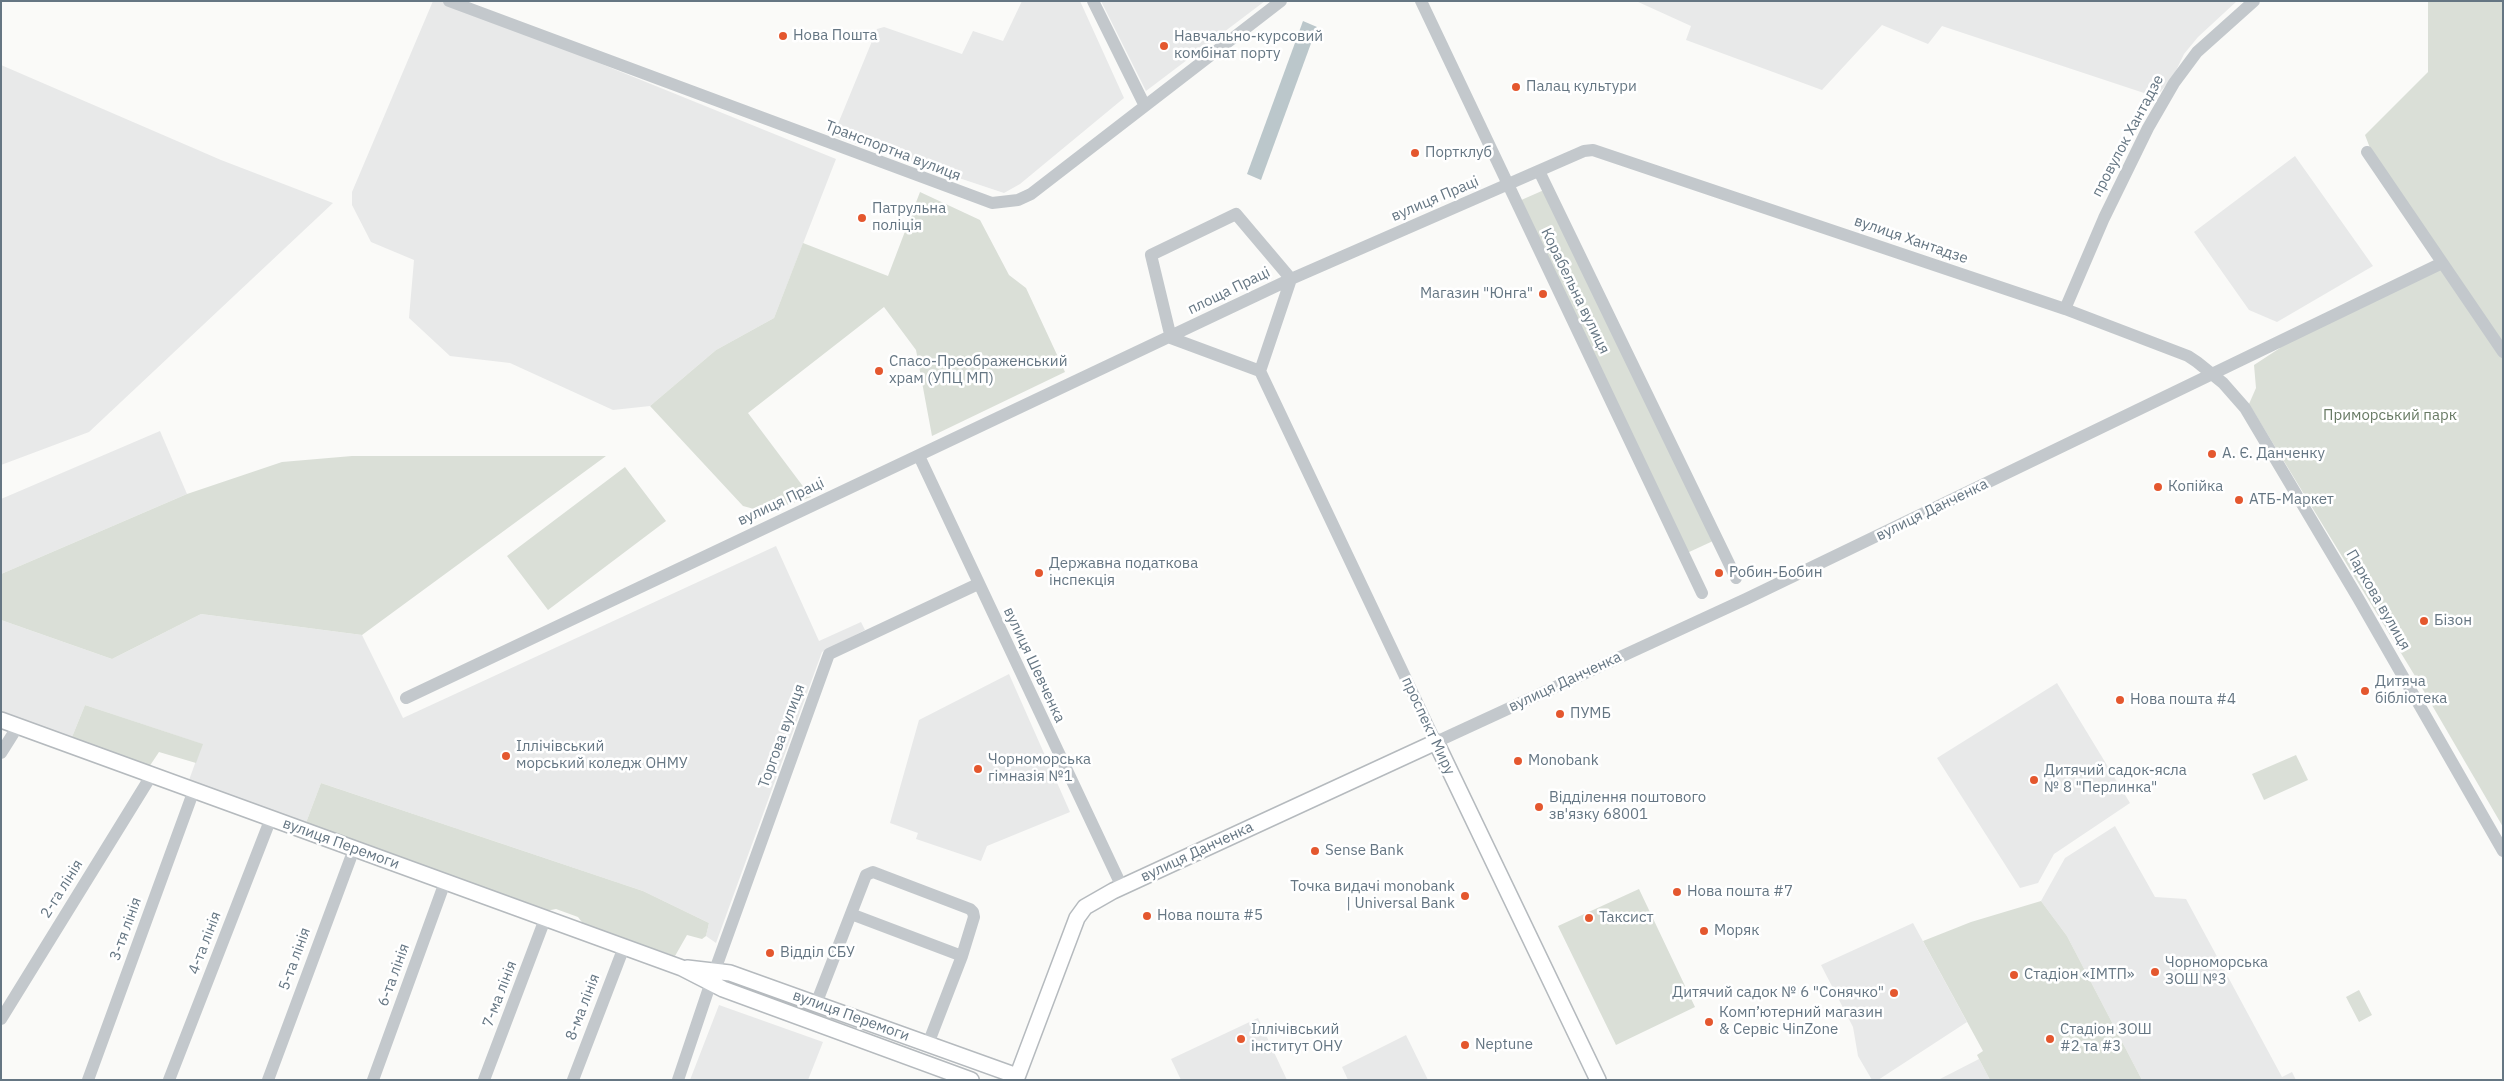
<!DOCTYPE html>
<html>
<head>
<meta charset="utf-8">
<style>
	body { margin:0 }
	#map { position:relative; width:2504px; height:1081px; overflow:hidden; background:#fafaf8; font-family:"IBM Plex Sans",sans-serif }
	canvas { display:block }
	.frame { position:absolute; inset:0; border:2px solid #657683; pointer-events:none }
</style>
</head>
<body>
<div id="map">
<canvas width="2504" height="1081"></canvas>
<div class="frame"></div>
</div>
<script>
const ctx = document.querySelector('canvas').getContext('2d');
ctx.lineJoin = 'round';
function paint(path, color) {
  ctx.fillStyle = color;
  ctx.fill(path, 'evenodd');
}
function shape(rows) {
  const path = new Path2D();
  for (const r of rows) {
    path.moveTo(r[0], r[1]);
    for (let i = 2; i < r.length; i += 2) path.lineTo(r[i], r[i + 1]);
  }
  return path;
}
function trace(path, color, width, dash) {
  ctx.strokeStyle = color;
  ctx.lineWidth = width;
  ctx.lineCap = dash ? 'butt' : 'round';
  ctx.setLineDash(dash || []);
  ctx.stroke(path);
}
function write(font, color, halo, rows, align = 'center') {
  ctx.font = font + ' "IBM Plex Sans",sans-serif';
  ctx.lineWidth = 5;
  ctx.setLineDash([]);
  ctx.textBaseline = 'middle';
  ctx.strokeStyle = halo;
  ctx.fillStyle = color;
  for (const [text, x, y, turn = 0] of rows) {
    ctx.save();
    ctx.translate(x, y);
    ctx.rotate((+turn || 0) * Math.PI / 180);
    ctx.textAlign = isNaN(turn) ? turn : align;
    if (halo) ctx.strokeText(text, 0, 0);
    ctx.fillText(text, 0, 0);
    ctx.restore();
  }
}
const built = shape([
	[433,1,446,1,836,159,774,318,716,350,650,406,613,410,510,363,450,356,409,318,414,260,371,242,352,205,352,192],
	[1022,1,1080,1,1124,98,1020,184,1004,193,833,136,877,29,884,27,962,54,973,31,1003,41],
	[1101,1,1265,1,1146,91],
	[1636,1,2237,1,2198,37,2184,54,2173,77,2156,97,1942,26,1928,44,1882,25,1822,90,1686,40,1691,26],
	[1,65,221,160,333,203,89,432,1,465],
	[2295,156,2373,266,2277,322,2249,310,2194,232],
	[160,431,187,494,1,574,1,499],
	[776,546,819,641,861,622,865,630,822,652,716,943,706,936,709,923,643,891,321,783,304,828,188,783,202,744,85,705,70,742,1,713,1,620,112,659,201,614,362,635,403,718],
	[1009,674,1070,812,987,846,981,861,916,839,918,833,890,823,919,720],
	[2057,683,2130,803,2054,854,2038,883,2020,888,1937,758],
	[2115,826,2155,897,2186,899,2282,1077,2292,1072,2296,1080,2142,1080,2067,936,2041,901,2065,858],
	[1913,923,1967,1022,1878,1080,1872,1080,1858,1056,1853,1027,1821,965],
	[719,1005,823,1042,808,1080,690,1080],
	[1258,1018,1287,1080,1181,1080,1171,1059],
	[1406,1035,1428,1080,1348,1080,1342,1067],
	[1979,1059,1990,1080,1938,1080]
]);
const green = shape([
	[2428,1,2503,1,2503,345,2370,148,2365,135,2428,72],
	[1544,190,1713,541,1687,553,1519,201],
	[920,192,980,220,1009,275,1026,288,1065,372,932,436,916,350,884,307,748,413,811,497,765,512,743,506,650,406,716,350,774,318,803,243,888,276],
	[2442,267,2503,358,2503,827,2415,676,2249,404,2256,388,2254,365,2280,348,2278,344],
	[352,456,606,456,362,635,201,614,112,659,1,620,1,574,187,494,282,462],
	[625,467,666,521,548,610,507,556],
	[85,705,203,744,196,763,159,752,149,767,70,742],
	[2296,755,2308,780,2264,800,2252,774],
	[321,783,643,891,709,923,706,936,702,939,687,935,675,956,584,925,578,917,556,909,546,911,304,828],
	[1639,889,1695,1007,1616,1045,1558,926],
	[2041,901,2067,936,2142,1080,1990,1080,1977,1055,1983,1051,1923,941,1971,922],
	[2359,990,2372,1015,2359,1022,2346,997]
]);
const water = shape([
	[1303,21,1317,27,1261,180,1247,174]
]);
const minor = shape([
	[449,1,992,203,1018,200,1031,194,1281,1],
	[1093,1,1145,106],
	[1421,1,1702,593],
	[2367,152,2503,352],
	[1539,171,1736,578],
	[2065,309,2104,218,2148,128,2174,83,2197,52,2254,1],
	[1171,338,1151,255,1236,214,1291,279],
	[1171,338,1260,371],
	[1260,371,1436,742,1746,599,2442,263],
	[1260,371,1291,279],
	[919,456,1122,887],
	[406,698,1291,279,1584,151,1593,150,2065,309,2188,356,2197,362,2223,383,2245,408,2358,598,2503,851],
	[1,753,18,726],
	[851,914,962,956],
	[816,1004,866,875,873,872,970,909,973,912,974,917,962,956,928,1044],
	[1,1019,151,776],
	[88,1080,194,790],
	[169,1080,271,818],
	[268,1080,354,849],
	[373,1080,445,882],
	[484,1080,545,919],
	[573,1080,624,947],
	[678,1080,715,970,829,654,978,584]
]);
const major = shape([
	[1,720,682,968,723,989,971,1080],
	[687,968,730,973,1017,1076],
	[1016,1080,1077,918,1085,907,1113,891,1436,742,1598,1080]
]);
const markers = [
	[783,36,5,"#e4572e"],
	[1164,46,5,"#e4572e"],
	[1516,87,5,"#e4572e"],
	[1415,153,5,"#e4572e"],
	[862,218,5,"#e4572e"],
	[1543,294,5,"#e4572e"],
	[879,371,5,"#e4572e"],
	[2212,454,5,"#e4572e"],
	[2158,487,5,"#e4572e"],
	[2239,500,5,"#e4572e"],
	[1039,573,5,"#e4572e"],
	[1719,573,5,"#e4572e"],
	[2424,621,5,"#e4572e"],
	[2365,691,5,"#e4572e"],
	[2120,700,5,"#e4572e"],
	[1560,714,5,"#e4572e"],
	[506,756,5,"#e4572e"],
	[1518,761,5,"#e4572e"],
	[978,769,5,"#e4572e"],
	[2034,780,5,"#e4572e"],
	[1539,807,5,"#e4572e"],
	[1315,851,5,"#e4572e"],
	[1677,892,5,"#e4572e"],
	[1465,896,5,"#e4572e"],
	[1147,916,5,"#e4572e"],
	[1589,918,5,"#e4572e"],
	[1704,931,5,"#e4572e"],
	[770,953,5,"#e4572e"],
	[2155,972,5,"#e4572e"],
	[2014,975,5,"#e4572e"],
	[1894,993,5,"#e4572e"],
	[1709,1022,5,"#e4572e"],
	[1241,1039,5,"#e4572e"],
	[2050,1039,5,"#e4572e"],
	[1465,1045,5,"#e4572e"]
];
const poiNames = [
	["Нова Пошта",793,36],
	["Навчально-курсовий",1174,37],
	["комбінат порту",1174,54],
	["Палац культури",1526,87],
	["Портклуб",1425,153],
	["Патрульна",872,209],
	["поліція",872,226],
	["Магазин \"Юнга\"",1533,294,"right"],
	["Спасо-Преображенський",889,362],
	["храм (УПЦ МП)",889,379],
	["А. Є. Данченку",2222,454],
	["Копійка",2168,487],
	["АТБ-Маркет",2249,500],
	["Державна податкова",1049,564],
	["інспекція",1049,581],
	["Робин-Бобин",1729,573],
	["Бізон",2434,621],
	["Дитяча",2375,682],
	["бібліотека",2375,699],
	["Нова пошта #4",2130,700],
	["ПУМБ",1570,714],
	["Іллічівський",516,747],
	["морський коледж ОНМУ",516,764],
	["Чорноморська",988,760],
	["гімназія №1",988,777],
	["Monobank",1528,761],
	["Дитячий садок-ясла",2044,771],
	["№ 8 \"Перлинка\"",2044,788],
	["Відділення поштового",1549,798],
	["зв'язку 68001",1549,815],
	["Sense Bank",1325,851],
	["Точка видачі monobank",1455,887,"right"],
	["| Universal Bank",1455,904,"right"],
	["Нова пошта #7",1687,892],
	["Нова пошта #5",1157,916],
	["Таксист",1599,918],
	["Моряк",1714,931],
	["Відділ СБУ",780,953],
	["Чорноморська",2165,963],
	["ЗОШ №3",2165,980],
	["Стадіон «ІМТП»",2024,975],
	["Дитячий садок № 6 \"Сонячко\"",1884,993,"right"],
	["Комп’ютерний магазин",1719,1013],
	["& Сервіс ЧіпZone",1719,1030],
	["Іллічівський",1251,1030],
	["інститут ОНУ",1251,1047],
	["Стадіон ЗОШ",2060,1030],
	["#2 та #3",2060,1047],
	["Neptune",1475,1045]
];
const streetNames = [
	["провулок Хантадзе",2128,136,-62],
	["Транспортна вулиця",893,151,21],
	["вулиця Праці",1435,199,-23],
	["вулиця Хантадзе",1911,240,19],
	["площа Праці",1229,291,-26],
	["Корабельна вулиця",1575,291,64],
	["вулиця Праці",781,502,-25],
	["вулиця Данченка",1932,510,-26],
	["Паркова вулиця",2378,600,60],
	["вулиця Шевченка",1034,665,65],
	["вулиця Данченка",1565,682,-25],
	["проспект Миру",1428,726,65],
	["Торгова вулиця",782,736,-70],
	["вулиця Перемоги",341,844,20],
	["вулиця Данченка",1197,852,-25],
	["2-га лінія",62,889,-58],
	["3-тя лінія",126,929,-70],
	["4-та лінія",205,943,-69],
	["5-та лінія",295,959,-70],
	["6-та лінія",394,975,-70],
	["7-ма лінія",500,994,-69],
	["8-ма лінія",583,1007,-69],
	["вулиця Перемоги",851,1016,20]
];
const parkNames = [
	["Приморський парк",2390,416]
];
paint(built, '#e8e9e9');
paint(green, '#dadfd7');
paint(water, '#bbc7cb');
trace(major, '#b5babe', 18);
trace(minor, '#c3c8cc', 12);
trace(major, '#fff', 15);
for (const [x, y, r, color] of markers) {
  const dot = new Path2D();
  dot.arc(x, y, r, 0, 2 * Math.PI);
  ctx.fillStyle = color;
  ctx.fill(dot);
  trace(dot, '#fff', 2);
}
write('15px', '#657683', '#fff', poiNames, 'left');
write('15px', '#657683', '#fff', streetNames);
write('15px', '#687a64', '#fff', parkNames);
</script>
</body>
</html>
